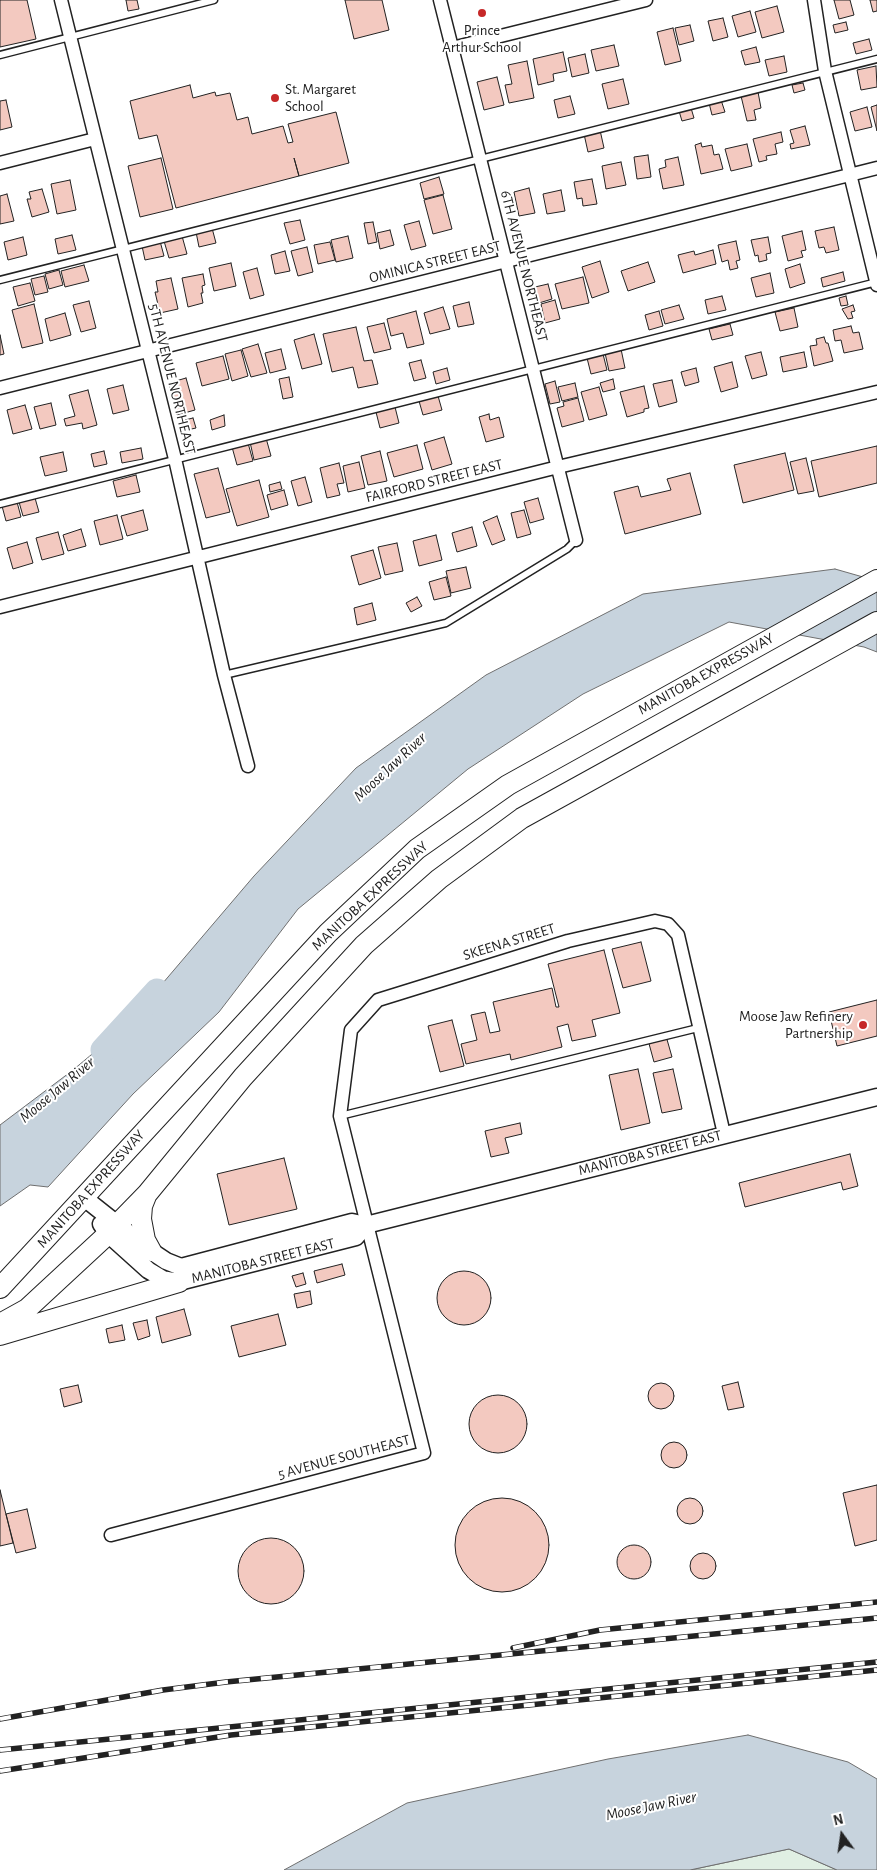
<!DOCTYPE html>
<html>
<head>
<meta charset="utf-8">
<style>
	body { margin:0 }
	#map { position:relative; width:877px; height:1870px; overflow:hidden; background:#fff; font-family:"Alegreya Sans",sans-serif }
	canvas { display:block }
	.north { position:absolute; left:817px; top:1810px; width:50px; height:50px; -webkit-text-stroke:4px #fff; paint-order:stroke; rotate:346deg; font-size:14px; font-weight:700; line-height:20px; text-align:center; color:#222 }
	.north::after { content:''; display:block; margin:auto; width:18px; height:22px; background:#222; clip-path:polygon(50% 0,100% 100%,50% 72%,0 100%) }
</style>
</head>
<body>
<div id="map">
<canvas width="877" height="1870"></canvas>
<div class="north">N</div>
</div>
<script>
const ctx = document.querySelector('canvas').getContext('2d');
ctx.lineJoin = 'round';
function paint(path, color) {
  ctx.fillStyle = color;
  ctx.fill(path, 'evenodd');
}
function shape(rows) {
  const path = new Path2D();
  for (const r of rows) {
    if (r.length === 3) {
      path.moveTo(r[0] + r[2], r[1]);
      path.arc(r[0], r[1], r[2], 0, 2 * Math.PI);
      continue;
    }
    path.moveTo(r[0], r[1]);
    for (let i = 2; i < r.length; i += 2) path.lineTo(r[i], r[i + 1]);
  }
  return path;
}
function trace(path, color, width, dash) {
  ctx.strokeStyle = color;
  ctx.lineWidth = width;
  ctx.lineCap = dash ? 'butt' : 'round';
  ctx.setLineDash(dash || []);
  ctx.stroke(path);
}
function write(font, color, halo, rows, align = 'center') {
  ctx.font = font + ' "Alegreya Sans",sans-serif';
  ctx.lineWidth = 4;
  ctx.setLineDash([]);
  ctx.textBaseline = 'middle';
  ctx.strokeStyle = halo;
  ctx.fillStyle = color;
  for (const [text, x, y, turn = 0] of rows) {
    ctx.save();
    ctx.translate(x, y);
    ctx.rotate((+turn || 0) * Math.PI / 180);
    ctx.textAlign = isNaN(turn) ? turn : align;
    if (halo) ctx.strokeText(text, 0, 0);
    ctx.fillText(text, 0, 0);
    ctx.restore();
  }
}
const green = shape([
	[789,1849,837,1870,690,1870,789,1849]
]);
const water = shape([
	[835,569,877,581,877,652,864,647,729,622,583,694,468,769,298,909,219,1012,133,1094,48,1187,30,1185,0,1206,0,1125,73,1070,128,1024,254,876,356,768,486,675,643,594,835,569],
	[748,1735,848,1762,877,1779,877,1870,837,1870,789,1849,690,1870,284,1870,407,1803,608,1759,748,1735]
]);
const river = shape([
	[103,1050,157,991]
]);
const building = shape([
	[0,0,27,0,36,39,0,47,0,0],
	[126,0,137,0,139,9,128,11,126,0],
	[345,0,382,0,389,30,354,39,345,0],
	[834,0,850,0,854,15,839,19,834,0],
	[870,0,877,0,877,11,873,12,870,0],
	[777,6,784,32,762,38,755,12,777,6],
	[750,11,756,32,738,37,732,16,750,11],
	[723,18,728,37,713,41,708,21,723,18],
	[846,22,848,30,835,33,833,25,846,22],
	[690,25,694,41,679,45,675,28,690,25],
	[673,28,681,61,665,65,657,32,673,28],
	[869,39,872,50,856,54,853,43,869,39],
	[614,45,619,66,596,71,591,50,614,45],
	[756,47,760,62,745,65,741,51,756,47],
	[563,52,567,71,553,74,554,81,538,85,533,59,563,52],
	[585,54,589,73,572,77,568,58,585,54],
	[784,56,787,72,769,76,765,60,784,56],
	[527,61,534,98,509,103,505,85,512,84,508,65,527,61],
	[876,66,877,87,861,90,857,70,876,66],
	[497,77,504,105,484,110,477,82,497,77],
	[623,79,629,104,608,109,602,84,623,79],
	[803,83,805,90,794,93,792,85,803,83],
	[190,85,193,98,215,92,216,96,230,93,237,120,248,117,252,134,283,126,288,143,293,142,288,124,336,112,349,163,299,176,294,158,299,176,176,208,157,135,139,139,130,101,190,85],
	[758,92,761,108,754,110,756,120,747,121,741,96,758,92],
	[570,96,575,114,558,118,554,100,570,96],
	[6,100,12,127,0,130,0,101,6,100],
	[721,100,725,112,712,115,709,103,721,100],
	[877,105,877,131,871,107,877,105],
	[867,107,872,127,855,131,850,112,867,107],
	[691,108,694,118,682,121,679,111,691,108],
	[805,126,810,145,791,149,790,144,794,143,790,130,805,126],
	[600,130,604,148,588,152,584,134,600,130],
	[781,132,783,142,775,144,777,154,766,156,767,160,759,162,753,139,781,132],
	[701,143,702,147,712,145,714,155,719,154,723,169,701,174,695,145,701,143],
	[747,144,752,166,731,171,725,149,747,144],
	[648,155,651,177,637,179,634,157,648,155],
	[678,157,684,185,663,189,659,169,666,167,665,160,678,157],
	[161,158,173,209,140,217,128,166,161,158],
	[621,162,626,185,606,189,602,166,621,162],
	[439,177,444,194,424,199,420,183,439,177],
	[592,179,597,204,583,206,582,198,577,199,574,182,592,179],
	[70,180,76,210,57,214,51,184,70,180],
	[529,188,535,213,519,216,514,192,529,188],
	[42,189,49,212,32,217,27,199,31,199,29,192,42,189],
	[561,190,565,211,547,214,543,194,561,190],
	[7,194,14,221,0,224,0,196,7,194],
	[443,195,452,229,433,234,424,200,443,195],
	[300,220,305,240,290,244,284,223,300,220],
	[419,221,426,246,411,250,404,225,419,221],
	[373,222,377,242,368,244,364,223,373,222],
	[834,227,839,250,826,253,824,247,819,248,815,231,834,227],
	[212,228,216,243,199,247,196,232,212,228],
	[390,230,394,245,380,249,377,233,390,230],
	[802,231,806,250,801,251,803,257,788,261,782,236,802,231],
	[72,235,76,250,58,254,55,239,72,235],
	[182,236,187,254,169,258,164,241,182,236],
	[348,236,353,258,336,262,331,240,348,236],
	[23,237,27,255,8,260,4,242,23,237],
	[768,237,771,253,766,254,767,260,759,262,758,255,755,256,751,240,768,237],
	[160,241,164,256,145,260,142,246,160,241],
	[736,241,740,260,736,261,738,268,730,270,728,260,722,262,718,245,736,241],
	[330,242,335,260,318,264,314,245,330,242],
	[307,247,313,272,298,276,291,251,307,247],
	[713,250,716,264,683,273,678,255,694,251,695,255,713,250],
	[285,251,290,271,275,274,271,255,285,251],
	[600,261,609,292,592,298,582,267,600,261],
	[648,262,655,282,628,291,621,271,648,262],
	[231,263,236,286,214,291,209,268,231,263],
	[800,264,805,283,790,288,785,269,800,264],
	[84,265,89,281,65,287,61,271,84,265],
	[257,268,264,295,250,299,243,272,257,268],
	[59,270,63,285,49,289,45,274,59,270],
	[843,272,845,281,823,287,821,278,843,272],
	[770,273,774,293,756,297,751,278,770,273],
	[203,274,205,285,202,286,203,293,201,293,203,303,188,307,182,278,203,274],
	[44,276,48,292,35,295,31,279,44,276],
	[583,277,589,303,562,309,555,284,583,277],
	[171,278,178,309,160,313,155,292,158,292,156,281,171,278],
	[30,283,35,301,18,306,13,287,30,283],
	[548,284,552,299,539,303,535,287,548,284],
	[722,296,726,310,708,314,705,300,722,296],
	[846,296,848,305,841,306,839,298,846,296],
	[555,300,560,319,545,323,541,304,555,300],
	[89,301,96,328,81,332,73,305,89,301],
	[469,302,474,324,458,327,453,306,469,302],
	[34,304,43,343,22,348,12,310,34,304],
	[679,305,684,319,665,324,661,310,679,305],
	[853,305,855,311,851,312,853,318,848,319,842,309,853,305],
	[443,307,450,329,430,334,424,313,443,307],
	[794,308,798,327,780,331,775,312,794,308],
	[416,311,424,344,407,348,403,333,391,336,387,319,416,311],
	[659,311,663,326,649,330,645,315,659,311],
	[65,313,71,335,50,341,45,319,65,313],
	[384,323,391,349,374,353,367,327,384,323],
	[730,324,733,335,712,340,709,329,730,324],
	[851,326,853,333,859,332,863,349,844,353,841,340,835,341,833,330,851,326],
	[356,327,364,361,372,360,378,384,358,388,353,367,332,372,323,334,356,327],
	[314,334,322,364,302,369,294,340,314,334],
	[0,335,4,354,0,355,0,335],
	[824,337,826,343,828,343,833,361,814,366,810,346,817,345,816,339,824,337],
	[258,344,267,373,251,377,242,349,258,344],
	[281,349,286,369,270,373,265,353,281,349],
	[621,349,625,368,609,371,605,353,621,349],
	[241,350,248,376,232,381,225,354,241,350],
	[761,352,767,375,752,379,745,356,761,352],
	[804,352,807,367,783,372,780,357,804,352],
	[603,354,607,370,591,374,587,358,603,354],
	[223,356,229,379,202,386,196,363,223,356],
	[421,360,426,378,414,381,409,363,421,360],
	[732,362,738,387,721,392,714,367,732,362],
	[447,368,450,380,436,384,433,372,447,368],
	[696,368,699,382,685,386,681,372,696,368],
	[289,377,293,397,283,399,279,379,289,377],
	[186,378,195,410,177,415,169,383,186,378],
	[613,379,615,389,603,392,600,383,613,379],
	[672,380,677,402,659,407,653,384,672,380],
	[555,381,560,402,550,404,545,384,555,381],
	[575,383,578,397,562,401,558,387,575,383],
	[123,385,129,410,113,414,107,389,123,385],
	[644,386,649,408,644,409,644,412,627,417,620,392,644,386],
	[599,387,607,415,589,420,581,392,599,387],
	[88,390,97,425,83,429,82,423,66,426,64,419,75,416,69,395,88,390],
	[438,396,442,410,423,415,419,401,438,396],
	[578,398,584,421,562,427,557,408,564,406,563,402,578,398],
	[51,403,56,425,40,429,34,407,51,403],
	[25,405,32,429,13,434,7,410,25,405],
	[395,407,399,423,380,428,376,412,395,407],
	[489,414,490,420,499,417,504,437,486,442,479,417,489,414],
	[224,415,225,426,212,430,210,420,224,415],
	[193,418,196,428,187,430,185,420,193,418],
	[444,437,452,464,432,470,424,443,444,437],
	[266,438,271,456,254,460,250,442,266,438],
	[248,443,253,461,237,465,232,447,248,443],
	[417,445,423,469,394,477,387,453,417,445],
	[877,446,877,483,819,497,811,461,877,446],
	[141,448,143,459,122,463,120,452,141,448],
	[104,451,107,464,94,467,91,454,104,451],
	[380,451,387,481,368,485,361,456,380,451],
	[63,452,67,471,45,476,40,457,63,452],
	[785,453,794,490,743,503,734,465,785,453],
	[806,458,814,491,798,494,790,462,806,458],
	[359,462,365,488,348,492,343,466,359,462],
	[339,463,344,483,337,484,340,495,327,498,320,468,339,463],
	[218,468,230,512,206,518,194,474,218,468],
	[690,473,701,514,625,534,614,492,638,486,641,497,671,490,667,479,690,473],
	[136,475,140,492,117,497,113,481,136,475],
	[305,477,312,502,298,506,291,481,305,477],
	[259,480,269,517,237,526,226,489,259,480],
	[280,482,282,489,270,492,269,485,280,482],
	[284,490,288,505,271,510,267,495,284,490],
	[35,498,39,512,23,516,19,502,35,498],
	[538,498,544,519,530,523,524,502,538,498],
	[17,502,21,517,6,521,2,506,17,502],
	[143,510,148,530,127,536,121,516,143,510],
	[524,510,531,534,517,538,511,513,524,510],
	[117,515,123,539,100,545,94,521,117,515],
	[497,516,505,540,492,545,483,522,497,516],
	[472,527,477,546,457,552,452,533,472,527],
	[81,529,86,546,68,551,63,535,81,529],
	[58,532,64,554,42,560,36,538,58,532],
	[436,535,442,560,419,566,413,541,436,535],
	[27,542,33,563,13,569,7,548,27,542],
	[397,543,403,571,385,575,378,547,397,543],
	[373,550,381,578,359,585,351,556,373,550],
	[466,567,471,588,451,593,446,571,466,567],
	[446,577,451,596,434,600,429,582,446,577],
	[417,597,422,606,411,612,406,603,417,597],
	[372,603,376,620,357,625,354,608,372,603],
	[641,942,651,981,623,988,612,949,641,942],
	[604,950,620,1013,592,1020,596,1036,572,1041,568,1024,557,1027,562,1047,511,1060,510,1054,466,1064,461,1044,477,1040,471,1015,485,1012,490,1033,500,1031,493,1002,552,988,556,1007,559,1007,548,964,604,950],
	[877,1000,877,1036,837,1046,829,1012,877,1000],
	[452,1020,464,1066,440,1072,428,1026,452,1020],
	[666,1036,672,1057,654,1062,648,1040,666,1036],
	[638,1069,650,1123,621,1130,609,1075,638,1069],
	[673,1069,682,1109,662,1113,653,1073,673,1069],
	[520,1123,522,1134,505,1138,509,1153,491,1157,485,1131,520,1123],
	[850,1154,858,1186,843,1190,841,1182,745,1207,739,1183,850,1154],
	[284,1158,297,1209,229,1225,217,1174,284,1158],
	[342,1264,345,1275,317,1283,314,1271,342,1264],
	[464,1298,27],
	[303,1273,306,1284,296,1287,292,1276,303,1273],
	[310,1291,312,1304,297,1308,294,1294,310,1291],
	[184,1309,191,1335,162,1343,156,1317,184,1309],
	[278,1314,286,1345,239,1357,231,1326,278,1314],
	[147,1320,150,1336,138,1340,133,1323,147,1320],
	[122,1325,125,1340,109,1343,106,1329,122,1325],
	[738,1382,744,1407,728,1410,722,1386,738,1382],
	[661,1396,13],
	[78,1385,82,1402,64,1407,60,1389,78,1385],
	[498,1424,29],
	[674,1455,13],
	[877,1485,877,1540,855,1546,843,1493,877,1485],
	[0,1490,13,1543,0,1546,0,1490],
	[502,1545,47],
	[690,1511,13],
	[27,1509,36,1548,16,1553,6,1514,27,1509],
	[271,1571,33],
	[634,1562,17],
	[703,1566,13]
]);
const service = shape([
	[0,55,214,0],
	[0,280,877,59],
	[0,504,877,282],
	[224,675,446,623,567,549,576,540],
	[340,1116,698,1028]
]);
const minor = shape([
	[61,0,175,459,224,675,248,766],
	[440,0,576,540],
	[814,0,825,71,877,285],
	[452,48,646,0],
	[0,163,95,139],
	[0,388,877,168],
	[0,607,558,467,877,392],
	[111,1535,424,1453,340,1116,351,1030,378,1000,568,941,655,921,668,924,678,935,724,1134]
]);
const tertiary = shape([
	[83,1197,151,1251,166,1261,181,1267,352,1222,366,1225,877,1097],
	[101,1224,108,1234,148,1270,163,1279,179,1282,356,1237,366,1225]
]);
const primary = shape([
	[146,1196,142,1206,141,1219,145,1240,151,1251],
	[0,1288,328,933,417,849,508,785,877,580],
	[0,1324,27,1309,108,1234,147,1194,243,1077,364,945,439,879,522,818,877,622],
	[0,1335,179,1282]
]);
const rail = shape([
	[513,1648,600,1630,877,1602],
	[0,1719,163,1690,226,1682,877,1618],
	[0,1750,877,1662],
	[0,1771,231,1735,877,1670]
]);
const markers = [
	[482,13,5,"#c62828"],
	[275,98,5,"#c62828"],
	[863,1025,5,"#c62828"]
];
const poiNames = [
	["Prince",482,30],
	["Arthur School",482,47],
	["St. Margaret",285,89,"left"],
	["School",285,106,"left"],
	["Moose Jaw Refinery",853,1016,"right"],
	["Partnership",853,1033,"right"]
];
const streetNames = [
	["OMINICA STREET EAST",435,262,-14],
	["6TH AVENUE NORTHEAST",524,266,76],
	["5TH AVENUE NORTHEAST",172,379,76],
	["FAIRFORD STREET EAST",434,481,-14],
	["MANITOBA EXPRESSWAY",706,674,-29],
	["MANITOBA EXPRESSWAY",370,896,-43],
	["SKEENA STREET",509,942,-17],
	["MANITOBA STREET EAST",650,1153,-14],
	["MANITOBA EXPRESSWAY",91,1189,-48],
	["MANITOBA STREET EAST",263,1261,-14],
	["5 AVENUE SOUTHEAST",344,1457,-15]
];
const waterNames = [
	["Moose Jaw River",390,767,-43],
	["Moose Jaw River",57,1090,-40],
	["Moose Jaw River",651,1806,-12]
];
paint(green, '#e0efe3');
trace(green, '#6f6f6f', 1);
paint(water, '#c7d3dd');
trace(water, '#6f6f6f', 1);
trace(river, '#c7d3dd', 25);
paint(building, '#f3c9c0');
trace(building, '#222', 1);
trace(service, '#222', 9);
trace(minor, '#222', 15);
trace(tertiary, '#222', 19);
trace(primary, '#222', 22);
trace(service, '#fff', 6);
trace(minor, '#fff', 12);
trace(tertiary, '#fff', 16);
trace(primary, '#fff', 20);
trace(rail, '#222', 5.5);
trace(rail, '#fff', 4, [11]);
for (const [x, y, r, color] of markers) {
  const dot = new Path2D();
  dot.arc(x, y, r, 0, 2 * Math.PI);
  ctx.fillStyle = color;
  ctx.fill(dot);
  trace(dot, '#fff', 2);
}
write('15px', '#222', '#fff', poiNames);
write('15px', '#222', '#fff', streetNames);
write('italic 16px', '#222', '#fff', waterNames);
</script>
</body>
</html>
